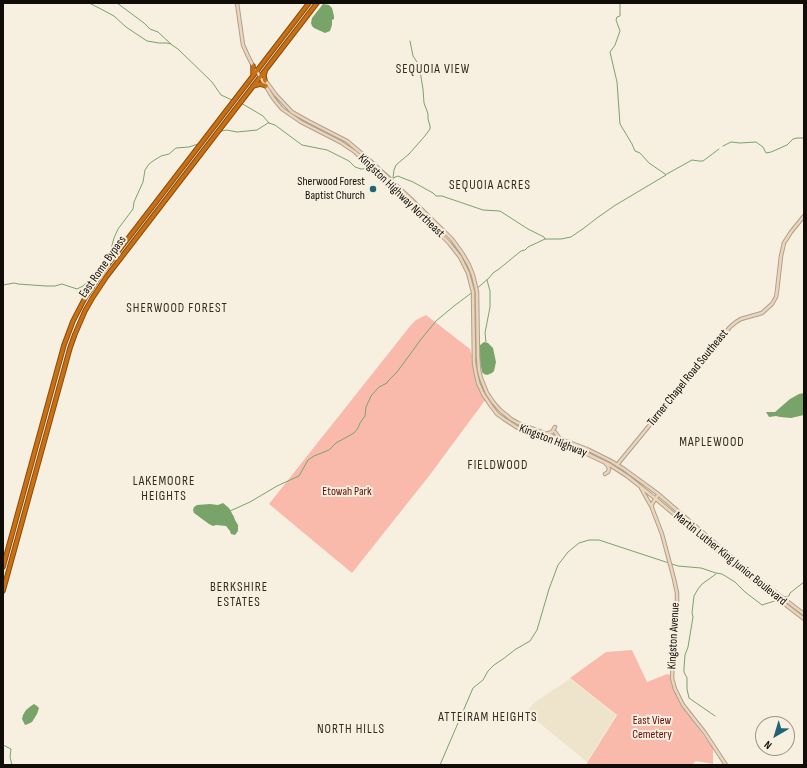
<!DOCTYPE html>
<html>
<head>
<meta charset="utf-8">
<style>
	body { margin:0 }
	#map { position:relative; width:807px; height:768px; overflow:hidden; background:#f7efdf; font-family:"Sofia Sans Condensed",sans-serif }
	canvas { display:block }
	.frame { position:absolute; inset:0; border:4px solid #100d08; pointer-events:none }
	.north { position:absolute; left:755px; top:716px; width:40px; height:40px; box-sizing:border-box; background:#f7efdf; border:1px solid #9b9589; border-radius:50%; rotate:218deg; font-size:11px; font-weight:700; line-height:16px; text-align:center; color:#100d08 }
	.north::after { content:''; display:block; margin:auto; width:14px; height:18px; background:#1e6475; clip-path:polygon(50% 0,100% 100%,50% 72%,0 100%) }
</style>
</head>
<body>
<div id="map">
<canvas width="807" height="768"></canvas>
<div class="frame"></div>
<div class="north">N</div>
</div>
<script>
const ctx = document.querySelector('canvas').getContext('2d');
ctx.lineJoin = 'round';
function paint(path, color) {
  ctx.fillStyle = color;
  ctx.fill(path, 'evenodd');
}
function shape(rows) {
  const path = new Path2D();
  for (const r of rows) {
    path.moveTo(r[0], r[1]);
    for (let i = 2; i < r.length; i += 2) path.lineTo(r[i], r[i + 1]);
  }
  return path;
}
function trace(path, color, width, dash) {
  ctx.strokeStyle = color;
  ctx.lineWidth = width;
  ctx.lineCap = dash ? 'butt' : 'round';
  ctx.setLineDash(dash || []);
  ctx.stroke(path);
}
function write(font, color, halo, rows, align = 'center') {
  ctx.font = font + ' "Sofia Sans Condensed",sans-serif';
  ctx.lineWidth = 4;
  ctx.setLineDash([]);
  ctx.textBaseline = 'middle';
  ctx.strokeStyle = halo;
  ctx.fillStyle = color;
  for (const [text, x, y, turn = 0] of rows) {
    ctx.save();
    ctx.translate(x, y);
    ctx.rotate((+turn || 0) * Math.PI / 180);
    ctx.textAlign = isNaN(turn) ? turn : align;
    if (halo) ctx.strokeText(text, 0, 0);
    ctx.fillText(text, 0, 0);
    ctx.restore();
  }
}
const built = shape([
	[570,679,616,715,587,762,526,712,535,702]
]);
const green = shape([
	[426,315,470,349,486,399,429,476,352,573,269,504,411,325,416,320],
	[632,650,647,682,667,674,670,675,673,688,680,704,713,748,713,764,696,761,692,765,589,765,587,763,617,715,570,678,606,652]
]);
const water = shape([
	[323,4,329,5,332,8,334,16,334,19,332,20,332,25,330,31,325,33,314,28,312,26,311,23,312,18],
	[484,342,488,343,493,348,496,362,494,371,492,373,487,375,484,374,482,372,479,354,479,346],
	[804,393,804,415,791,418,780,417,776,416,769,417,766,412,775,412,790,399,799,394],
	[223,503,229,508,234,517,235,520,238,525,238,531,235,535,231,534,230,531,226,526,216,525,213,526,209,524,194,513,193,510,194,507,197,505,210,504,218,505],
	[34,704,37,706,39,708,37,714,32,722,28,724,25,725,22,719,23,715,26,710,31,706]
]);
const stream = shape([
	[89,3,99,8,114,16,126,27,147,41,159,43,167,43,171,44],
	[117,3,144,23,150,29,158,32,172,45,178,49,212,82,221,95,232,100],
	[620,3,620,16,617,17,616,20,620,31,615,45,610,52,617,82,620,124,632,144,635,151,640,153,649,163,665,174],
	[241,103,263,116,269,123,275,125,302,145,327,150,349,161,355,167,361,169,376,168],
	[221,131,227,130,237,132,257,130,268,123,269,123],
	[203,139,206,133,208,133],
	[723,146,731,142,740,143,756,142,763,147,766,153,771,152,787,145,793,139,797,138,804,138],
	[381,170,385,172,393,179],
	[393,178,398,176,400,177,413,182,433,193,436,196,442,196,483,210,500,211,528,229,544,237,545,239],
	[393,178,394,170,396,165,409,154,424,137,430,129,430,126,428,119,428,114,427,111,424,103,423,89,419,65,413,56,410,41],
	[3,285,14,283,18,284,46,286,55,286,62,284,77,289,83,286,90,279,101,266,111,249,114,238,118,229,133,209,134,202,143,182,145,170,149,164,153,161,161,156,169,154,176,148,189,147,198,144],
	[486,342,485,333,490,307,490,291,487,280],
	[230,511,250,502,277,486,299,476,308,460,314,456,329,450,336,443,354,433,358,428,360,423,365,416,366,407,371,396,379,387,387,383,388,381,397,372,422,338,436,321,454,306,474,291,489,278,493,273,499,269,521,251,525,250,528,247,545,239,561,239,571,237,584,228,597,218,614,206,666,175,665,175,692,160,699,161,703,161,719,149],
	[715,716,689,698,687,689,687,678,684,672,684,668,685,655,688,647,693,617,692,613,694,596,698,589,702,584,716,574],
	[3,745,11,749,10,757,12,765],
	[440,765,473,688,483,680,488,671,494,665,503,659,516,649,530,641,537,630,549,589,558,565,568,552,579,543,589,540,599,540,678,566,701,568,716,573,722,574,735,582,745,592,762,605,781,599,784,597,789,596,790,593,804,582]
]);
const secondary = shape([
	[237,3,243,45,248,56,253,66],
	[256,70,273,98,282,109,301,122,340,142,355,152,399,193,449,243,460,257,468,273,473,292,474,363,476,374,478,383,483,394,491,406,497,414,504,419,518,428,583,452,610,465,627,476,656,499,738,568,804,619],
	[265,80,276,95,292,112,308,121,347,141,366,157,412,200,452,239,462,253,469,265,473,275,477,292,478,356,479,370,481,378,487,393,493,402,500,410,511,419,518,423,587,449,611,461,624,469,657,493,745,569,804,614],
	[555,432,560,439],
	[546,434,552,432,555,427],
	[617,465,730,327,736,322,741,319,762,313,772,304,776,297,777,291,781,256,784,243,791,232,804,216],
	[605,474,608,472,609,469,608,466,606,464],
	[641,488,651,506],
	[658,495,652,504,652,508,662,534,674,579,677,593,677,608,673,656,672,678,675,689,683,705,705,733,726,765]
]);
const highway = shape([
	[253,74,253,66],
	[265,81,264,75,265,72],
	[253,86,260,84,266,86],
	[3,567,64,345,73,321,85,298,103,271,309,3],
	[3,591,70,348,75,334,85,311,93,297,107,276,317,3]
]);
const markers = [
	[373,189,4,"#1e6475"]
];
const poiNames = [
	["Sherwood Forest",365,182],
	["Baptist Church",365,196]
];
const streetNames = [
	["Kingston Highway Northeast",401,196,44],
	["East Rome Bypass",103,267,-55],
	["Turner Chapel Road Southeast",688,378,-51],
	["Kingston Highway",553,441,21],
	["Martin Luther King Junior Boulevard",730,559,39],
	["Kingston Avenue",674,636,-87]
];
const parkNames = [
	["Etowah Park",347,492],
	["East View",652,721],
	["Cemetery",652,735]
];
const neighbourhoodNames = [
	["SEQUOIA VIEW",433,70],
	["SEQUOIA ACRES",490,186],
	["SHERWOOD FOREST",177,309],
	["MAPLEWOOD",712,443],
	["FIELDWOOD",498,466],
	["LAKEMOORE",164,482],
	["HEIGHTS",164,497],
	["BERKSHIRE",239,588],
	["ESTATES",239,603],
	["ATTEIRAM HEIGHTS",488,718],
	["NORTH HILLS",351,730]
];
paint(built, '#eee4cc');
paint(green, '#f9baac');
paint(water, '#78a469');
trace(stream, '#78a469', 1);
trace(secondary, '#a9a192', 4.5);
trace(highway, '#894d0e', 5.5);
trace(secondary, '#efd4b8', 2.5);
trace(highway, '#ca7012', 3.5);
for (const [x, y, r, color] of markers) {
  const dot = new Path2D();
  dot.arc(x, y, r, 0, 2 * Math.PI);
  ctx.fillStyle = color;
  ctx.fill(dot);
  trace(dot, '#f7efdf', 1.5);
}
write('12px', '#100d08', '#f7efdf', poiNames, 'right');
write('12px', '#100d08', '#f7efdf', streetNames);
write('12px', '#670a00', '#f7efdf', parkNames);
ctx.letterSpacing = '1px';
write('13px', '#312b1e', '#f7efdf', neighbourhoodNames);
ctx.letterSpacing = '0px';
</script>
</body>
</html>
